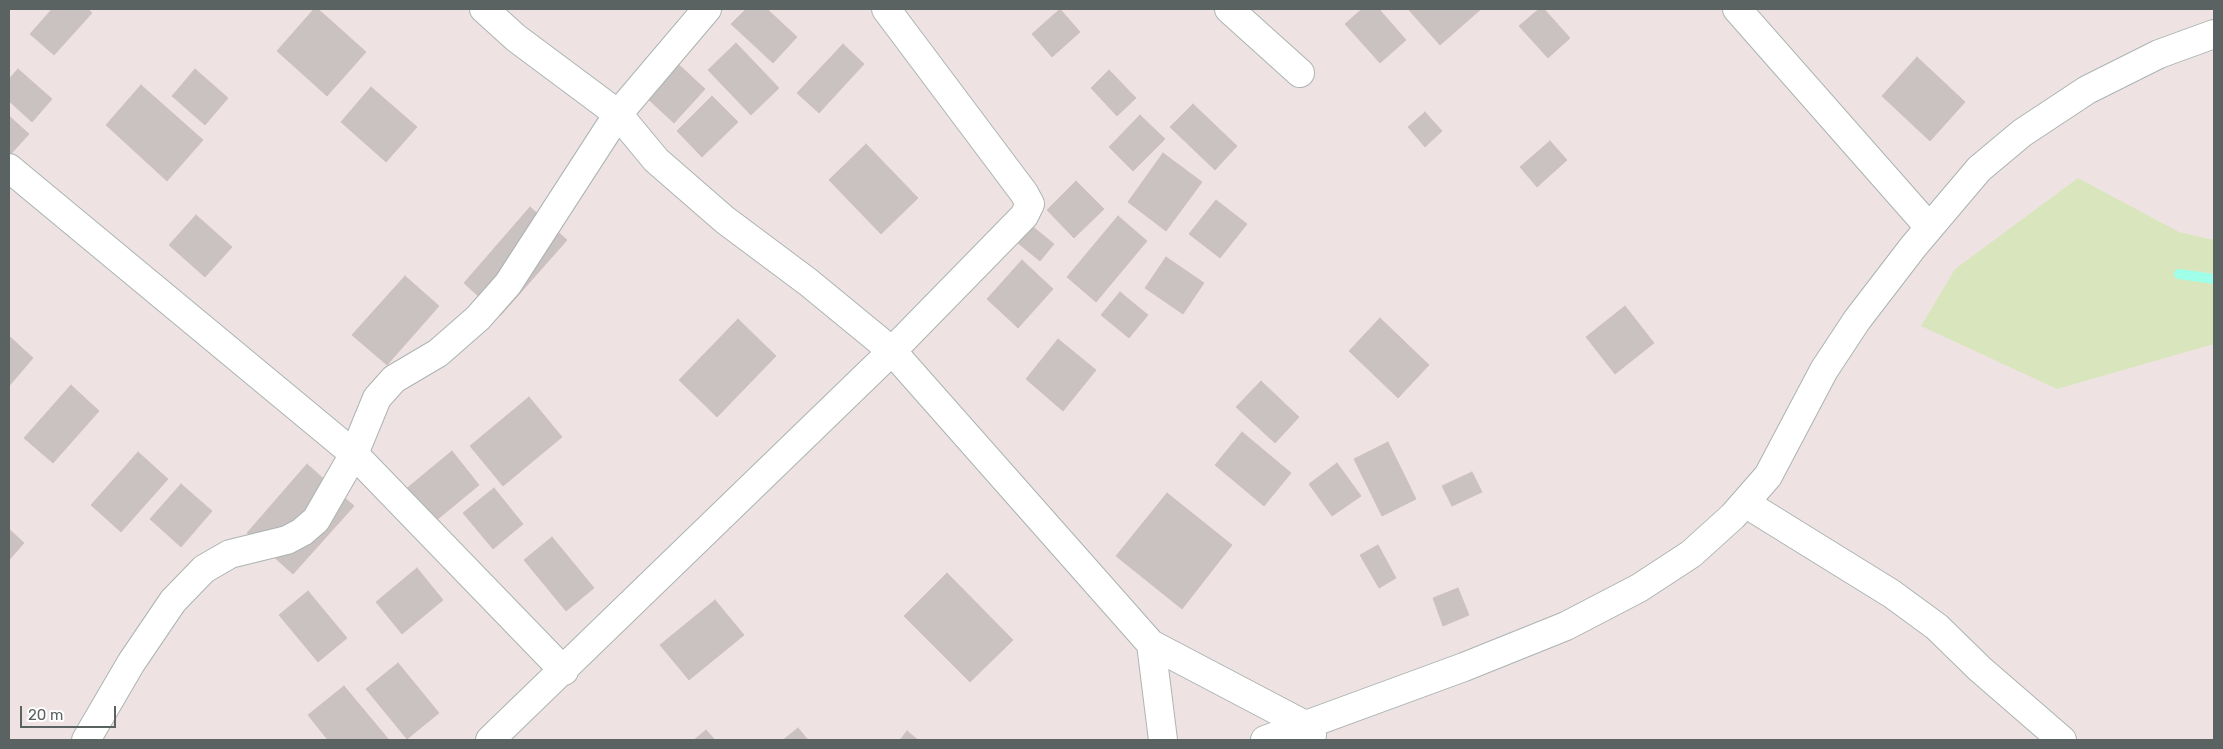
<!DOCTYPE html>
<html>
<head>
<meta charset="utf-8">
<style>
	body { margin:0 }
	#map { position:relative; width:2223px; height:749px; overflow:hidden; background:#eee3e2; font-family:Rubik,sans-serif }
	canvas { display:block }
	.frame { position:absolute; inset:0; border:10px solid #5a6362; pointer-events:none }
	.scale { position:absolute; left:20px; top:706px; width:96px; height:22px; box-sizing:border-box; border:2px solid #5a6362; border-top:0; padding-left:6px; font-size:15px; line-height:18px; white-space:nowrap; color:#5a6362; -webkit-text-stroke:4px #fff; paint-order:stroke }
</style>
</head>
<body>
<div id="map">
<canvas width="2223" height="749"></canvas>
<div class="frame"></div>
<div class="scale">20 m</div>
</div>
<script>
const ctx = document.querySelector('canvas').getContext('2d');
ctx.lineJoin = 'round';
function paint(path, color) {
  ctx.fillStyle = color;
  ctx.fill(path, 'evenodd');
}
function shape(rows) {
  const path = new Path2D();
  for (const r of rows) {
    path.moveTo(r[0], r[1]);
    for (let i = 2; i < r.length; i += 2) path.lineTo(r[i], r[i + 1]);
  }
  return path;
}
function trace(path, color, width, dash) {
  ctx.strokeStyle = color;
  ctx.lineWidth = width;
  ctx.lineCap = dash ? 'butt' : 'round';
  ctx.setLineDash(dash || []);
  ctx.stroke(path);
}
const green = shape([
	[2078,178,2179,232,2214,240,2214,344,2057,389,1921,326,1955,269]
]);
const stream = shape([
	[2179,274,2214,279]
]);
const building = shape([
	[52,9,88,9,92,13,54,55,30,34,52,9],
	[314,9,318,9,366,52,327,96,277,51,314,9],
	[746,9,767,9,797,37,773,63,731,24,746,9],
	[1060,9,1080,32,1052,57,1032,34,1060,9],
	[1362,9,1379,9,1406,40,1380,63,1345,24,1362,9],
	[1408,9,1481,9,1440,45,1408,9],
	[1539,9,1544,9,1570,38,1548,58,1519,26,1539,9],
	[736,43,779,88,751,115,708,70,736,43],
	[843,44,864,64,819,113,797,93,843,44],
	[1917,57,1965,102,1930,141,1882,96,1917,57],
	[678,64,705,89,674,123,647,98,678,64],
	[18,69,52,99,32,122,9,101,9,79,18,69],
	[195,69,228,98,205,125,172,96,195,69],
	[1109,70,1136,98,1117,116,1091,88,1109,70],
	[141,85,203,140,167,181,106,125,141,85],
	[371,87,417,127,386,162,341,122,371,87],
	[712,96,738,122,702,157,677,131,712,96],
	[1193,104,1237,146,1215,170,1170,127,1193,104],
	[1425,112,1442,131,1425,147,1408,127,1425,112],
	[1140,115,1165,139,1133,171,1109,147,1140,115],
	[9,116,29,134,9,156,9,116],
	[1550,141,1567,160,1537,187,1520,167,1550,141],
	[866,144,918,198,881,234,829,180,866,144],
	[1163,153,1202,182,1166,231,1128,202,1163,153],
	[1076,181,1104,209,1074,238,1047,210,1076,181],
	[1216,200,1247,224,1220,258,1189,234,1216,200],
	[530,207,567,240,500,316,464,283,530,207],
	[196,215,232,247,205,277,169,245,196,215],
	[1118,216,1147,241,1096,302,1067,277,1118,216],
	[1027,222,1054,244,1040,261,1013,239,1027,222],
	[1166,257,1204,283,1183,314,1145,288,1166,257],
	[1022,260,1053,289,1018,328,987,299,1022,260],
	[405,276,439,306,387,365,352,335,405,276],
	[1120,292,1148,315,1129,338,1101,315,1120,292],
	[1625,306,1654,343,1615,374,1586,337,1625,306],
	[1380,318,1429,365,1398,398,1349,351,1380,318],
	[738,319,776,356,717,417,679,380,738,319],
	[9,336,33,358,9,386,9,336],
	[1058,339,1096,370,1063,411,1026,379,1058,339],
	[1261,381,1299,417,1275,443,1236,407,1261,381],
	[71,385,99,411,53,463,24,438,71,385],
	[529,397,562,437,503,486,470,446,529,397],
	[1242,432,1291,473,1264,506,1215,465,1242,432],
	[1388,442,1416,499,1382,516,1354,459,1388,442],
	[452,451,479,485,433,523,406,489,452,451],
	[138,452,168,479,121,532,91,505,138,452],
	[1337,463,1361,496,1332,516,1309,484,1337,463],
	[307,464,354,506,293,574,247,533,307,464],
	[1472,472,1482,492,1452,506,1442,486,1472,472],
	[181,484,212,511,181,547,150,519,181,484],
	[494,488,523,524,493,549,463,513,494,488],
	[1167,493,1232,545,1182,609,1116,556,1167,493],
	[9,529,24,543,9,560,9,529],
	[552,537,594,588,566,611,524,560,552,537],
	[1378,545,1396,578,1379,588,1360,555,1378,545],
	[417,568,443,600,402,634,376,602,417,568],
	[947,573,1013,640,970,682,904,616,947,573],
	[1458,588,1469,615,1443,626,1433,598,1458,588],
	[308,591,347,638,318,662,279,615,308,591],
	[715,600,744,635,689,680,660,645,715,600],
	[398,663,439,713,407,739,366,689,398,663],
	[344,686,389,740,328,740,308,715,344,686],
	[798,728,808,740,783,740,798,728],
	[706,730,715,740,694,740,706,730],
	[907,731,918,740,900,740,907,731]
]);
const minor = shape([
	[484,9,516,38,618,114,656,160,725,220,808,282,892,351,1151,644,1163,740],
	[1229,9,1300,73],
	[1737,9,1929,227],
	[9,168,354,454,564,671],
	[1745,503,1892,594,1937,627,1980,669,2062,740],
	[1151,644,1305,725,1312,735],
	[86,740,131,663,173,601,204,569,230,554,287,540,302,532,316,520,354,454,377,398,394,379,438,353,478,318,508,284,618,114,707,9],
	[490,740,892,351,1024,216,1030,204,1024,193,886,9],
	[1265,740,1464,667,1566,626,1639,588,1691,554,1733,516,1768,476,1824,370,1857,320,1913,247,1979,169,2022,133,2087,90,2159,54,2214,34]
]);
paint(green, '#d9e6bd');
trace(stream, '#a0ffe8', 10);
paint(building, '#cac1c1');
trace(building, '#d2c0c0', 1);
trace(minor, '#abb3b3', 30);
trace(minor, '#fff', 28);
</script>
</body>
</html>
